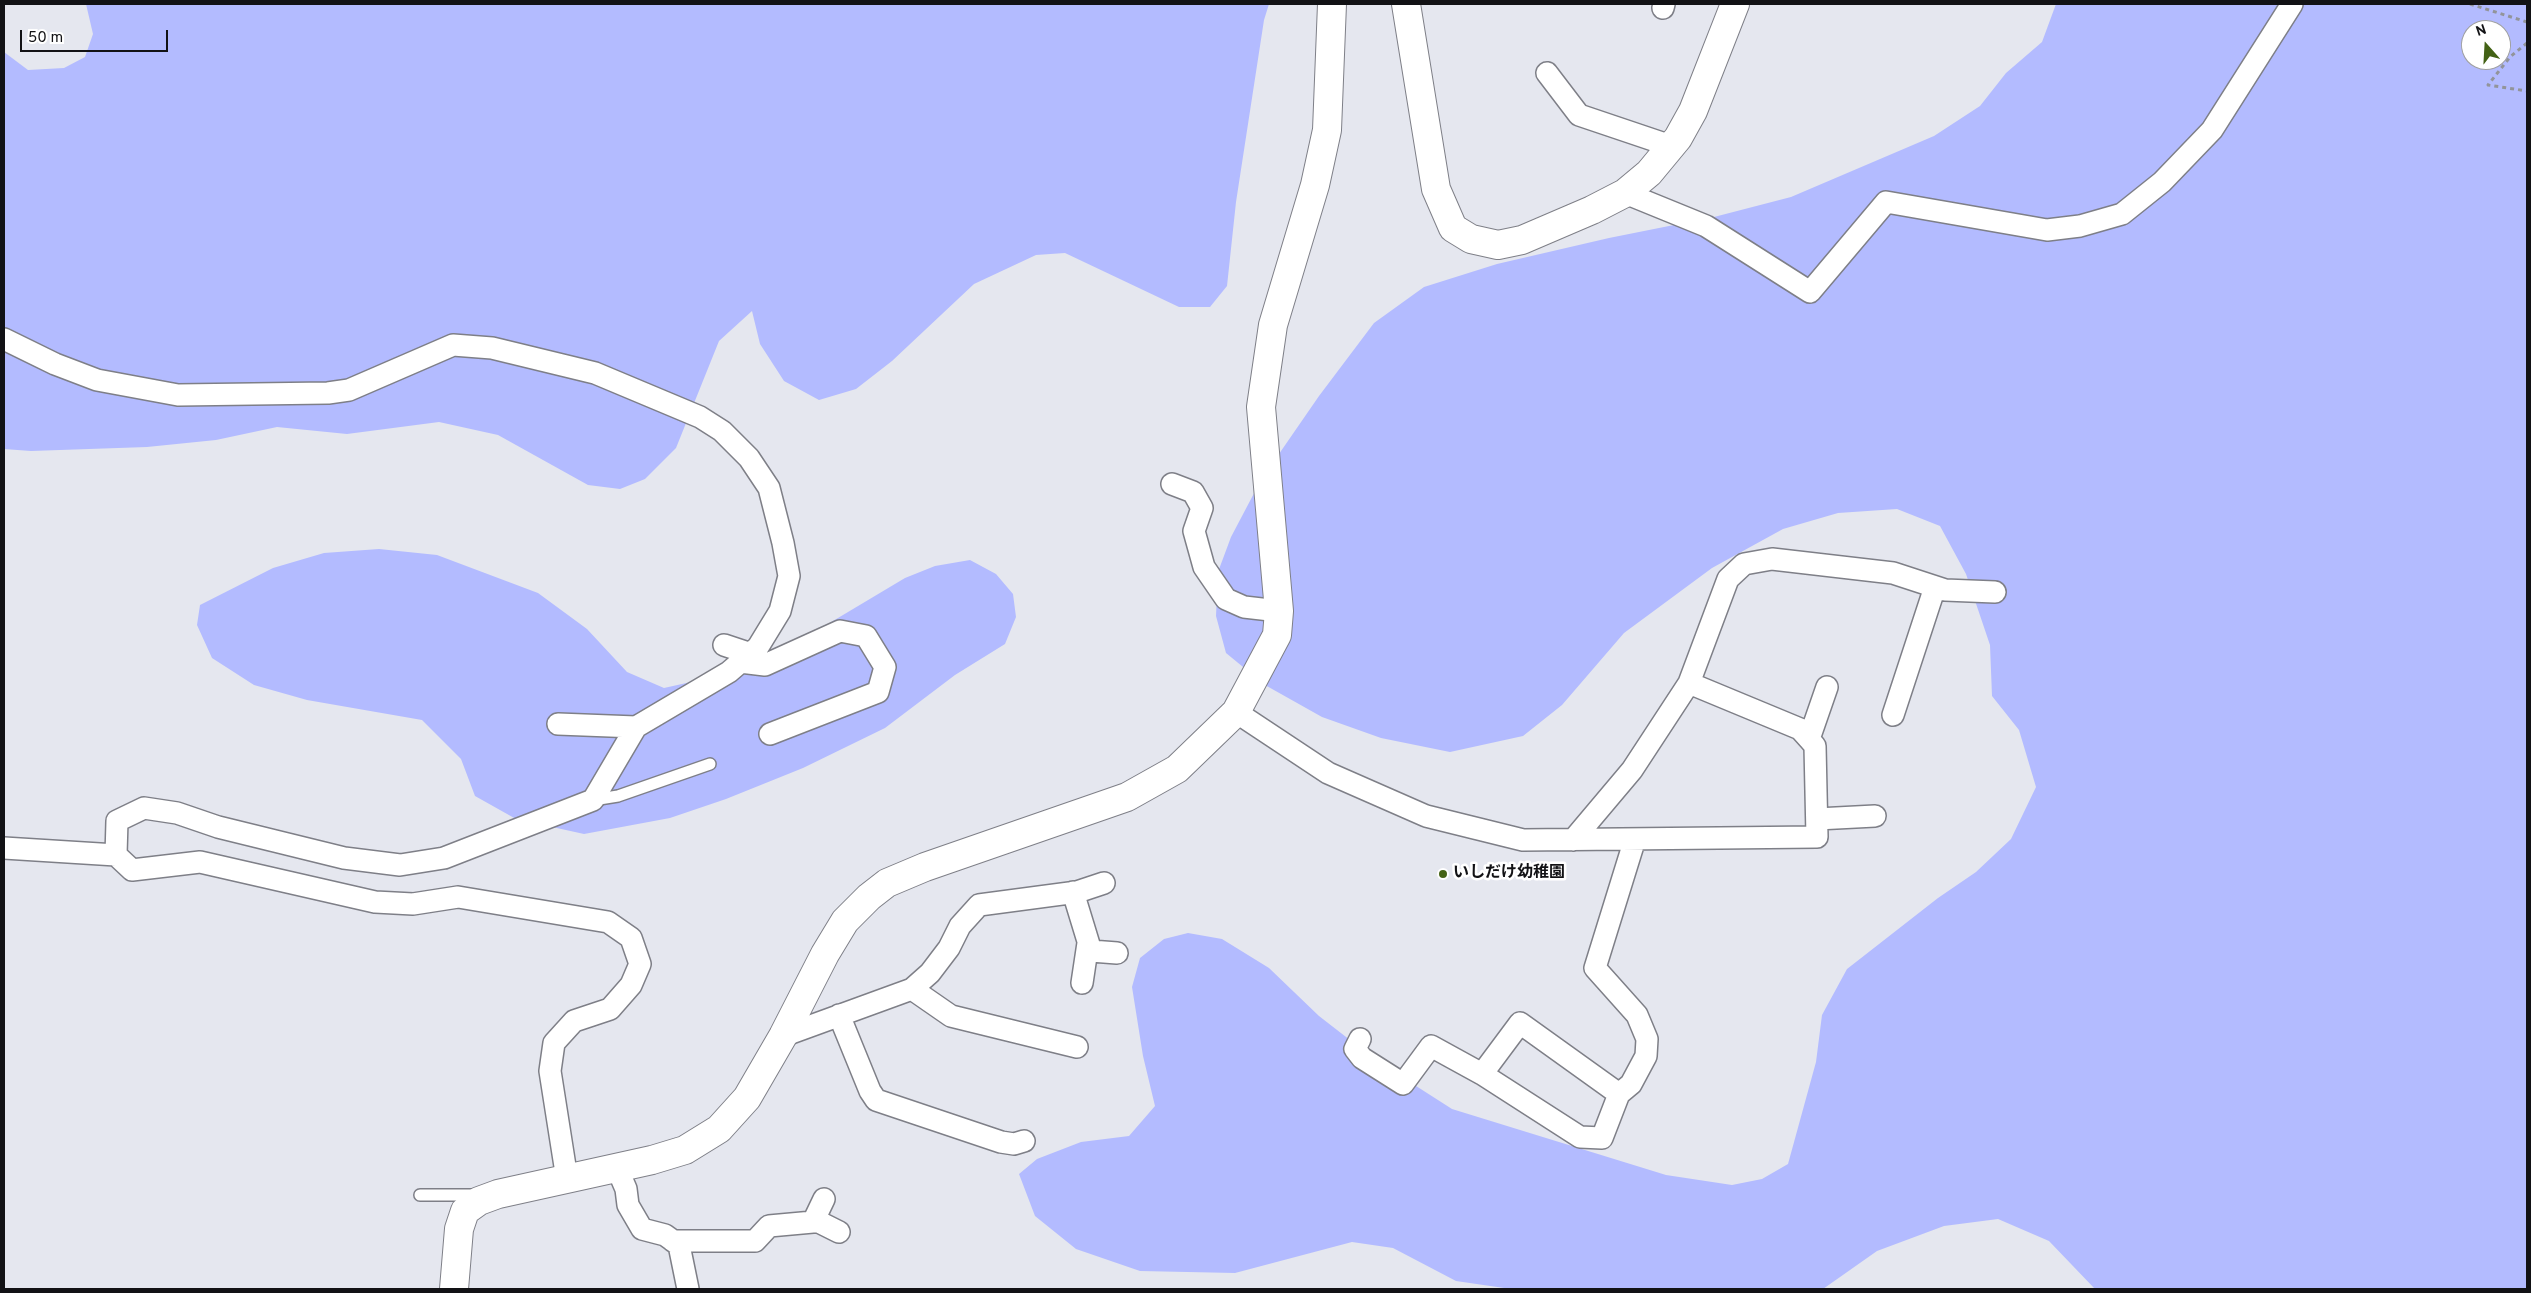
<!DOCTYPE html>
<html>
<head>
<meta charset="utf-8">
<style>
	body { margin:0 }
	#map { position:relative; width:2531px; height:1293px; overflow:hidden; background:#e5e7ef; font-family:Overpass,sans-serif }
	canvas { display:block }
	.frame { position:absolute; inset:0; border:5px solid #121215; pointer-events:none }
	.north { position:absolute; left:2461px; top:20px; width:50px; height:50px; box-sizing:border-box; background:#fff; border:1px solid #a0a0a1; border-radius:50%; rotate:341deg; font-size:14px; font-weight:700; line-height:20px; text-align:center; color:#121215 }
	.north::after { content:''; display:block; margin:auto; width:18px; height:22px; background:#436215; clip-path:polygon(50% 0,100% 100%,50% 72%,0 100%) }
	.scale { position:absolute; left:20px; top:30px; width:148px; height:22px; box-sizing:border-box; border:2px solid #121215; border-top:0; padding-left:6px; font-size:15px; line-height:18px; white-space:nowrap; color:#121215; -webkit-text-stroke:4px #fff; paint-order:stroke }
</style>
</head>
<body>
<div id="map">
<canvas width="2531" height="1293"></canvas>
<div class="frame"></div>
<div class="north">N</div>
<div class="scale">50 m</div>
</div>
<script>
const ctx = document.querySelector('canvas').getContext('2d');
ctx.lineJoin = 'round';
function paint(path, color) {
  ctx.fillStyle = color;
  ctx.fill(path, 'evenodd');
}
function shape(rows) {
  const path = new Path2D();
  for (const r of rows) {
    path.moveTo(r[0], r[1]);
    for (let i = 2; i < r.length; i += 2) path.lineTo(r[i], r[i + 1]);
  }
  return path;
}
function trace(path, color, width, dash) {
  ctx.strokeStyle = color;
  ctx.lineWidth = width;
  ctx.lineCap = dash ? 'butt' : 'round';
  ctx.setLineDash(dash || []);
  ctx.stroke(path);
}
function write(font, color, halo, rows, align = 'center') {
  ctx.font = font + ' Overpass,"Noto Sans JP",sans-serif';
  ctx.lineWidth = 5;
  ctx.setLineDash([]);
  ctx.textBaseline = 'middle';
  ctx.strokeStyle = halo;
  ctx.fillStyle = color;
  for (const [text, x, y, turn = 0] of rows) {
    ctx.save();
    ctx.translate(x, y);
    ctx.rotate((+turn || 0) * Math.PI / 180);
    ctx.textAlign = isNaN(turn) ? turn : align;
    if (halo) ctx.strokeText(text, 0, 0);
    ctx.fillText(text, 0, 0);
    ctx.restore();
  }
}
const green = shape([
	[86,4,1269,4,1264,20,1236,202,1227,286,1210,307,1179,307,1065,253,1036,255,974,284,892,361,856,389,819,400,784,381,760,344,752,311,719,341,676,448,645,479,620,489,588,485,498,435,439,422,347,434,277,427,216,440,147,447,31,451,4,449,4,52,28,70,64,68,85,57,93,34],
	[2056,4,2527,4,2527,1289,2095,1289,2049,1241,1998,1219,1944,1226,1877,1251,1823,1289,1511,1289,1456,1281,1393,1248,1352,1242,1235,1273,1140,1271,1076,1249,1035,1216,1019,1174,1037,1159,1081,1142,1129,1136,1155,1106,1143,1056,1132,987,1140,958,1164,939,1188,933,1222,939,1269,968,1319,1016,1377,1061,1452,1109,1666,1175,1732,1185,1762,1179,1788,1164,1816,1062,1822,1015,1847,969,1938,898,1976,872,2011,839,2036,787,2019,730,1992,696,1990,645,1966,574,1940,526,1897,509,1838,513,1783,529,1712,568,1624,633,1562,705,1523,736,1450,752,1381,738,1322,717,1265,685,1226,653,1216,616,1218,572,1231,537,1261,480,1319,396,1374,323,1424,287,1497,264,1609,238,1714,217,1791,197,1934,136,1980,106,2006,73,2042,42],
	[2471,30,2501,30,2501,60,2471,60],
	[379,549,437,555,538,593,587,629,627,672,664,688,718,676,786,649,905,578,935,566,970,560,996,574,1013,594,1016,617,1005,644,955,675,885,728,803,768,726,799,670,818,584,834,516,819,475,796,461,759,422,720,307,700,254,685,212,658,197,625,200,605,273,568,324,553]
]);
const path = shape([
	[2470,4,2527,22],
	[2527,43,2510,57,2488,85,2527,91]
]);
const lane = shape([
	[593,800,618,796,710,764],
	[420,1195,476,1195]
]);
const street = shape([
	[1663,8,1664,4],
	[1547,73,1579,115,1671,146],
	[1625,193,1706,226,1810,292,1886,202,2047,230,2080,226,2122,214,2162,182,2212,130,2292,4],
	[4,339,55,364,97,380,178,395,328,393,349,390,453,345,492,348,595,373,700,417,722,431,749,458,769,488,783,543,789,576,780,611,758,647,729,672,636,727,593,800,444,858,400,865,344,858,218,827,177,813,144,808,117,821,116,855],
	[1172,484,1193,492,1202,508,1194,531,1204,567,1226,599,1244,607,1279,611],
	[724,645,751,654],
	[740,662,765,665,840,631,866,636,885,667,878,692,770,734],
	[1236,712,1328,773,1426,816,1523,840,1817,837,1815,746,1809,739,1800,729,1689,683],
	[1893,715,1935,587],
	[558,724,636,727],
	[1809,739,1827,687],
	[1817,819,1875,816],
	[1573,840,1632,770,1689,683,1728,579,1744,564,1772,559,1893,573,1945,590,1995,592],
	[4,848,116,855,132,870,200,862,375,902,413,904,458,897,608,922,631,938,640,964,631,985,610,1009,574,1021,554,1043,550,1071,567,1179],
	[1073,892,1091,951,1117,953],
	[1082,983,1088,943],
	[912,989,951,1016,1077,1047],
	[839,1015,870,1091,876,1100,1001,1142,1014,1144,1024,1141],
	[783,1036,912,989,930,973,949,948,960,926,979,905,1077,892,1104,883],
	[1360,1039,1355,1049,1362,1058,1403,1084,1431,1046,1482,1074],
	[1619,1094,1602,1138,1580,1137,1482,1074,1520,1023,1619,1094,1631,1084,1646,1056,1647,1039,1637,1015,1595,968,1635,839],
	[617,1168,626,1189,628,1205,642,1229,665,1235,679,1245,688,1289],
	[813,1222,824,1199],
	[673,1241,755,1241,769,1226,813,1222,819,1222,839,1232]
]);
const secondary = shape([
	[1406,4,1436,189,1453,228,1471,239,1498,245,1522,240,1592,210,1625,193,1649,173,1678,138,1693,111,1735,4],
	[454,1289,459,1229,465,1211,479,1201,498,1194,652,1160,685,1150,719,1129,747,1098,783,1036,825,954,845,921,869,897,887,883,925,867,1127,797,1177,769,1236,712,1277,635,1279,611,1261,407,1273,325,1315,185,1327,130,1332,4]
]);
const markers = [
	[1443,874,5,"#436215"]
];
const poiNames = [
	["いしだけ幼稚園",1453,874]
];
paint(green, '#b3bbff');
trace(lane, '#7e7f87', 14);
trace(street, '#7e7f87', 24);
trace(secondary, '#7e7f87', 30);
trace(path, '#92949a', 3, [4, 4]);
trace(lane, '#fff', 11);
trace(street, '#fff', 21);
trace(secondary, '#fff', 28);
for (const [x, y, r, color] of markers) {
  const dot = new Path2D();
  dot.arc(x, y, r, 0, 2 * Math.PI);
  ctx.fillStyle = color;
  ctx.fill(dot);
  trace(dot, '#fff', 2);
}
write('bold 16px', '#121215', '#fff', poiNames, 'left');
</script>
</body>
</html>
